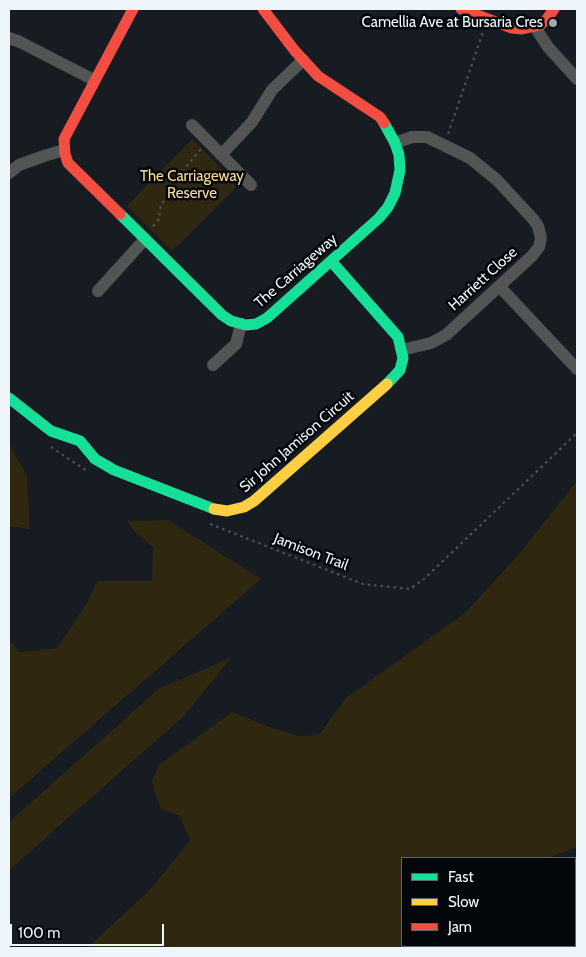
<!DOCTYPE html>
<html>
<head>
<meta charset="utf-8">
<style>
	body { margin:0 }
	#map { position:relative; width:586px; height:957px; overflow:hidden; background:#161c21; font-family:Cabin,sans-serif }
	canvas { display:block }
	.frame { position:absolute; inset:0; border:10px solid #eef5fb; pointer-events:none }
	.legend { position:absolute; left:401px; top:857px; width:175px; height:90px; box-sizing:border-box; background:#03060a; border:1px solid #61666a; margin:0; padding:6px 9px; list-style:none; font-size:15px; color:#eef5fb }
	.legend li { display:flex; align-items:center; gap:10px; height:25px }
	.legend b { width:25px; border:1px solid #61666a }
	.scale { position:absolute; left:10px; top:924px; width:154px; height:22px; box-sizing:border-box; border:2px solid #eef5fb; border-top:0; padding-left:6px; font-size:15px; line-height:18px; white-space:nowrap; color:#eef5fb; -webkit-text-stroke:4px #03060a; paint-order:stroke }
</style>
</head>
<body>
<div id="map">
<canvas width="586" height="957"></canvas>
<div class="frame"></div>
<ul class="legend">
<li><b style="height:6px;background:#16e098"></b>Fast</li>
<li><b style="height:6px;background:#ffcf43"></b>Slow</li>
<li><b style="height:6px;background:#f24e42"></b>Jam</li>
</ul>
<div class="scale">100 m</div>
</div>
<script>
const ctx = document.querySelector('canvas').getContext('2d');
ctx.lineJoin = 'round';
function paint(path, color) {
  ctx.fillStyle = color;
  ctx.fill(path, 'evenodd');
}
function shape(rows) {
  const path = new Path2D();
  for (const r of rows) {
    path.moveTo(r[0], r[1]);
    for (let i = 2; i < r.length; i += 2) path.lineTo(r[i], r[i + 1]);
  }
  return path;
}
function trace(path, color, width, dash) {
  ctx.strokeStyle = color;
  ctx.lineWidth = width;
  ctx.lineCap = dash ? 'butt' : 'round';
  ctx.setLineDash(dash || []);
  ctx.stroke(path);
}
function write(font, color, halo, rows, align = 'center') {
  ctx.font = font + ' Cabin,sans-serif';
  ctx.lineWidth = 5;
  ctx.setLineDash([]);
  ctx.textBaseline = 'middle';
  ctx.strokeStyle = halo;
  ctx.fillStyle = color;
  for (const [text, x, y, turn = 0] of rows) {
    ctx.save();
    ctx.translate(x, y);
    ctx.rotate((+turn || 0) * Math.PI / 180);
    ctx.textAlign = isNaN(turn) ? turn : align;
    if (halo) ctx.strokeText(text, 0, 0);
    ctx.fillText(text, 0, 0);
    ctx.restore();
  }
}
const green = shape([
	[192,139,238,185,172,251,127,206],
	[9,444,27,476,30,529,9,526],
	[577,481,577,847,548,858,402,858,402,946,522,946,522,948,87,948,150,890,190,840,180,816,160,808,152,781,159,765,232,712,266,726,298,736,319,735,346,698,465,613,519,554],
	[168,520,261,579,9,798,9,640,20,652,57,648,86,605,97,581,152,581,153,547,135,532,127,521],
	[231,658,185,715,9,870,9,822,160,688]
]);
const path = shape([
	[448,134,483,32],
	[153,226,159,219,161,204,166,199,176,192,185,168,201,149],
	[51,447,87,471],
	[210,524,363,584,410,589,424,579,577,433]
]);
const street = shape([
	[535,27,548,47,577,79],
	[9,38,20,42,94,80],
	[192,125,251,185],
	[395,143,412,137,427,137,470,158,497,180,533,219,538,226,541,238,539,247,532,256,446,335,431,343,402,350],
	[221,155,252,122,272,90,303,60],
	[9,173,19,165,44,156,64,150],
	[499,286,577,369],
	[98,291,145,239],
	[213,365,236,344,241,324]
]);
const fast = shape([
	[120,214,222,315,231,321,246,325,256,324,267,318,379,218,388,207,395,193,400,170,399,155,395,143,384,123],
	[331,261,398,337,403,358,400,370,387,384],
	[9,398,51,431,80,441,95,459,114,470,214,509]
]);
const slow = shape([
	[214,509,227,511,244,507,254,501,387,384]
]);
const jam = shape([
	[263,9,295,51,318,76,380,117,384,123],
	[461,9,512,28,522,29,540,25,547,19,554,9],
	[120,214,68,163,65,154,64,139,133,9]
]);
const markers = [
	[553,23,5,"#a2a9af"]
];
const poiNames = [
	["Camellia Ave at Bursaria Cres",543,23]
];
const parkNames = [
	["The Carriageway",192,177],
	["Reserve",192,194]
];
const streetNames = [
	["The Carriageway",296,271,-41],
	["Harriett Close",483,279,-42],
	["Sir John Jamison Circuit",297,442,-41],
	["Jamison Trail",311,552,21]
];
paint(green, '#302711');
trace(path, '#555757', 2, [2.5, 4]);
trace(street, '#535454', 12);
trace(fast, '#16e098', 11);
trace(slow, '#ffcf43', 11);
trace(jam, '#f24e42', 11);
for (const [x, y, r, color] of markers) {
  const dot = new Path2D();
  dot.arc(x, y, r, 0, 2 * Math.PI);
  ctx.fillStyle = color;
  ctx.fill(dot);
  trace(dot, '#03060a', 2);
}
write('15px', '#eef5fb', '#03060a', poiNames, 'right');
write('15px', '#fcdd98', '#03060a', parkNames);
write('15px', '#eef5fb', '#03060a', streetNames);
</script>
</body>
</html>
